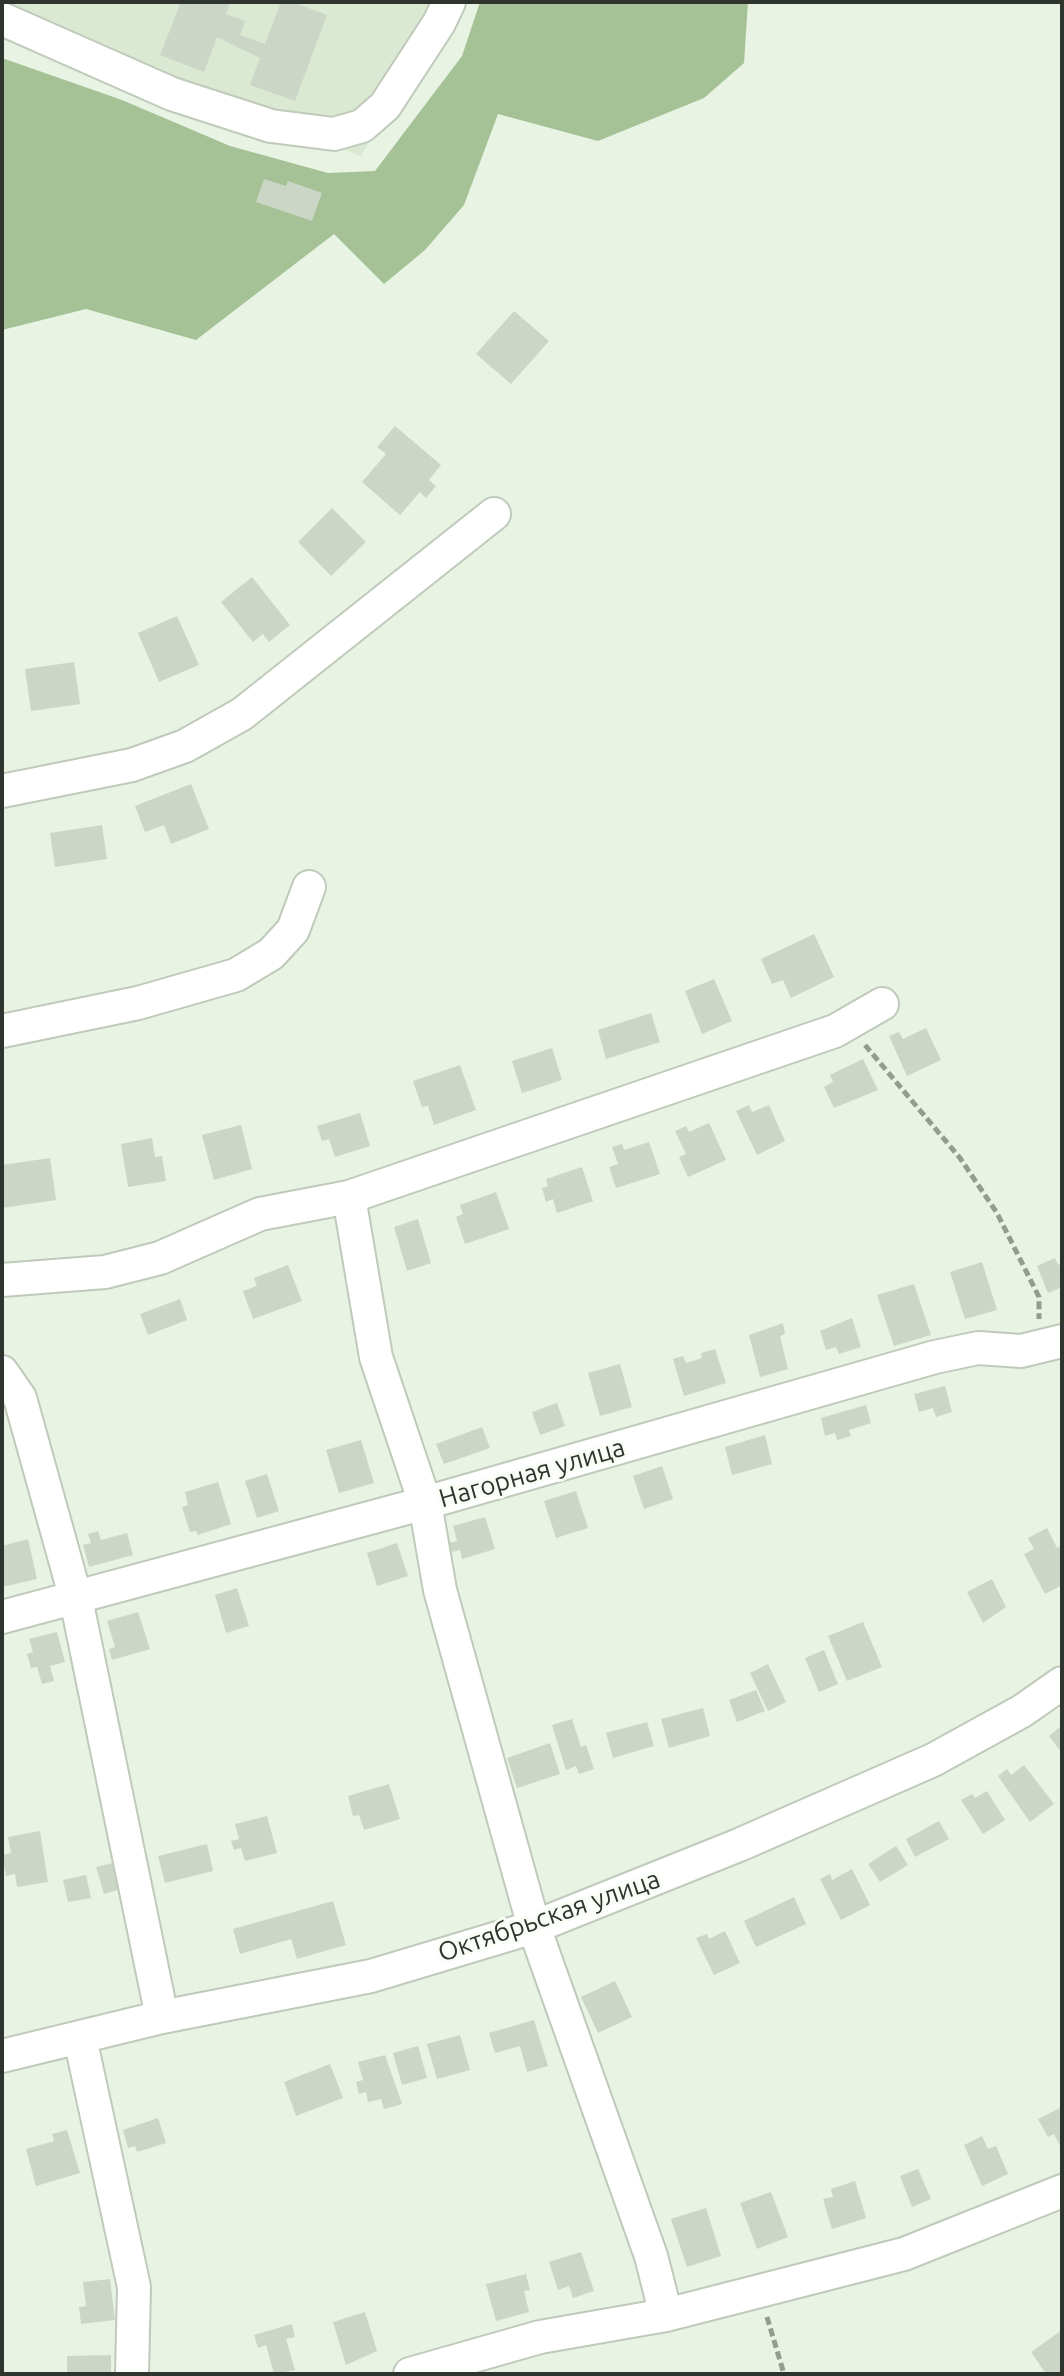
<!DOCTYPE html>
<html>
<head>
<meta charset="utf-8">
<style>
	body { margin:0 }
	#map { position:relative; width:1064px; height:2376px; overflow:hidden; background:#e8f3e3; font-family:Ubuntu,sans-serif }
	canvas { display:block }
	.frame { position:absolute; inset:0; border:4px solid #30342e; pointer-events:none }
</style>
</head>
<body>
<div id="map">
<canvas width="1064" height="2376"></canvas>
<div class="frame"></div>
</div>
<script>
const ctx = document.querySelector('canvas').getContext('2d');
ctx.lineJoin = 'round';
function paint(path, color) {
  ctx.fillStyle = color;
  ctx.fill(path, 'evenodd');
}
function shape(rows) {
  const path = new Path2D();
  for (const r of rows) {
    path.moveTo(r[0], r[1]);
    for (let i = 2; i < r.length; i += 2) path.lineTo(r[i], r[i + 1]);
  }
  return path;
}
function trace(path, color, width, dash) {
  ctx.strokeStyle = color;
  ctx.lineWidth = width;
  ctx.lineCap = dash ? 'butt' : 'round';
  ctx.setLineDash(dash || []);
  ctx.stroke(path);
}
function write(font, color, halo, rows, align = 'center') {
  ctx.font = font + ' Ubuntu,sans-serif';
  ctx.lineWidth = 6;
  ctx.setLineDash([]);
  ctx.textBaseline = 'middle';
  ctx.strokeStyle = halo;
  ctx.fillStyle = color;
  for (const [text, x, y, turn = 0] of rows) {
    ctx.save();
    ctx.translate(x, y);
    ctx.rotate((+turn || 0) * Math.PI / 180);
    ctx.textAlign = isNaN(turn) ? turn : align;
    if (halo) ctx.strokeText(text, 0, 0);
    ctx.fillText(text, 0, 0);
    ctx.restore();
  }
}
const built = shape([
	[2,2,452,2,361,156,2,24]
]);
const forest = shape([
	[480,2,748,2,744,63,704,98,598,141,498,114,464,205,425,250,384,284,334,234,196,340,86,309,2,330,2,58,122,100,230,146,328,173,375,171,462,56]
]);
const building = shape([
	[181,2,230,2,226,14,245,21,240,35,265,44,281,2,292,2,327,15,295,101,250,85,260,58,217,37,204,72,160,55],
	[264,179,286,186,288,181,322,193,312,221,256,202],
	[514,311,549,341,511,384,476,354],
	[395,426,441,465,429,480,436,486,426,498,420,492,400,515,362,482,386,454,377,447],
	[332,508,366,542,331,576,298,542],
	[252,577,290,625,269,642,263,634,253,642,221,602],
	[177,616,199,665,159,682,138,633],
	[74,662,80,704,31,711,25,669],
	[191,784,209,829,171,844,164,825,145,832,135,806],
	[102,825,107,859,55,867,50,833],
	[814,934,834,977,791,998,783,980,772,984,761,959],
	[714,979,732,1021,702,1034,685,991],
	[651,1013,660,1042,606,1059,598,1030],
	[926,1028,941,1060,907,1076,889,1036,899,1032,903,1039],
	[552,1048,562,1080,522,1093,512,1061],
	[863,1059,878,1090,834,1108,824,1087,833,1082,830,1075],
	[460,1065,476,1110,434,1125,428,1106,422,1107,413,1081],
	[749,1105,752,1112,769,1105,785,1141,757,1155,736,1111],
	[360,1113,370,1146,335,1157,329,1139,322,1141,317,1126],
	[709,1123,726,1160,688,1177,679,1157,686,1154,675,1131,686,1126,689,1132],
	[241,1125,252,1169,214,1180,202,1135],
	[152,1138,155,1157,162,1156,166,1181,128,1187,121,1144],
	[649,1142,660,1174,616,1188,609,1167,618,1164,612,1147,622,1144,624,1150],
	[50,1158,56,1200,2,1208,2,1165],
	[582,1167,593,1201,557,1213,553,1199,546,1202,542,1188,548,1186,546,1179],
	[496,1192,509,1229,465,1244,456,1217,463,1214,460,1205],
	[418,1219,431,1263,407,1271,394,1227],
	[1055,1258,1058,1265,1062,1263,1062,1287,1048,1293,1037,1266],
	[982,1262,997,1310,965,1319,950,1272],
	[288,1265,302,1301,253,1319,243,1291,257,1286,254,1278],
	[914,1284,931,1335,894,1346,877,1295],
	[180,1299,187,1320,148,1335,140,1314],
	[852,1318,861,1347,839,1354,836,1347,826,1350,820,1331],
	[783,1323,785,1334,780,1336,788,1369,760,1377,749,1335],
	[715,1349,726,1383,684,1396,673,1359,683,1356,686,1363,702,1358,701,1353],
	[620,1364,632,1407,600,1416,588,1373],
	[945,1386,952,1412,936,1417,933,1408,919,1412,914,1394],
	[557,1403,565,1426,540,1435,532,1412],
	[866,1405,871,1423,849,1430,851,1436,837,1440,835,1433,825,1436,821,1418],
	[482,1427,490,1448,444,1464,436,1444],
	[765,1435,772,1464,732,1475,725,1447],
	[361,1440,374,1483,339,1493,326,1450],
	[662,1466,673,1499,644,1509,633,1476],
	[267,1474,279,1511,257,1518,245,1481],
	[218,1482,231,1524,198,1535,196,1531,190,1532,182,1507,188,1505,185,1492],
	[576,1491,588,1528,556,1538,544,1501],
	[485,1517,495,1549,462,1559,460,1550,452,1552,449,1543,457,1541,453,1526],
	[1047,1528,1057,1548,1062,1545,1062,1585,1045,1594,1024,1554,1034,1549,1028,1538],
	[98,1531,101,1540,127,1533,133,1555,89,1567,83,1545,91,1543,88,1534],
	[28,1539,37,1579,2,1587,2,1546],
	[397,1543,408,1576,377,1586,367,1553],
	[992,1579,1006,1607,983,1623,967,1592],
	[237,1588,249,1626,226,1633,215,1595],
	[138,1612,150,1649,112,1660,109,1649,115,1647,107,1621],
	[863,1622,882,1667,847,1681,828,1636],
	[57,1632,65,1662,50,1666,54,1681,42,1684,37,1667,31,1668,27,1654,33,1652,29,1639],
	[824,1650,838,1684,819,1692,805,1658],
	[768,1664,786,1702,768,1711,750,1673],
	[756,1690,765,1711,737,1722,729,1700],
	[703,1708,710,1736,669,1748,661,1719],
	[572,1719,581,1747,586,1745,594,1769,579,1774,576,1766,566,1770,552,1725],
	[647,1722,654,1746,613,1758,606,1733],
	[1062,1725,1062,1753,1049,1736],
	[550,1743,560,1774,517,1788,507,1758],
	[1024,1765,1054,1804,1030,1822,998,1776,1007,1769,1011,1775],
	[389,1784,400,1819,364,1830,359,1815,353,1816,348,1796],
	[987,1791,1005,1820,983,1834,961,1800,972,1794,975,1798],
	[267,1816,277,1853,245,1861,241,1848,234,1850,231,1841,239,1839,235,1824],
	[939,1821,949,1839,915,1857,906,1839],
	[40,1831,48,1882,17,1887,15,1874,6,1876,2,1855,11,1853,8,1837],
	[207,1844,213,1871,165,1883,158,1856],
	[896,1846,908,1865,880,1882,868,1864],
	[117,1862,124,1888,104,1894,96,1867],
	[852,1869,870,1905,841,1920,820,1879,830,1874,832,1880],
	[86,1875,91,1898,68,1902,63,1880],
	[794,1897,806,1924,756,1947,744,1921],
	[333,1901,346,1945,297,1959,291,1939,240,1954,233,1929],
	[725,1931,740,1963,714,1975,696,1938,707,1934,709,1939],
	[615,1981,632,2017,598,2033,581,1997],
	[534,2020,548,2066,527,2072,520,2046,495,2053,489,2033],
	[460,2035,470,2070,437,2079,427,2044],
	[418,2046,427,2078,402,2085,393,2053],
	[385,2055,402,2104,384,2109,381,2099,368,2102,366,2092,359,2094,356,2082,363,2080,358,2062],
	[330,2064,343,2098,296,2116,284,2082],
	[1062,2107,1062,2150,1054,2134,1048,2137,1038,2119],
	[158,2118,166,2143,137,2152,135,2146,128,2148,123,2130],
	[67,2130,80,2173,36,2186,26,2149,54,2141,52,2134],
	[982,2136,988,2149,996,2146,1008,2174,982,2186,964,2145],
	[918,2169,931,2199,912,2207,900,2176],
	[855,2181,866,2218,832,2229,823,2199,833,2197,831,2189],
	[771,2192,788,2237,757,2249,740,2203],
	[706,2208,721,2256,687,2267,671,2219],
	[581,2252,594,2291,573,2298,569,2286,558,2290,549,2262],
	[526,2274,530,2290,524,2291,529,2312,496,2321,486,2284],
	[110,2279,115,2320,81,2324,79,2307,86,2306,83,2282],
	[365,2312,377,2351,346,2365,333,2322],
	[292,2324,295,2337,286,2339,295,2370,274,2374,266,2345,258,2348,254,2335],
	[1062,2330,1062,2374,1046,2374,1031,2352],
	[111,2355,111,2374,67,2374,67,2356]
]);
const path = shape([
	[865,1045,960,1158,997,1213,1039,1297,1039,1319],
	[767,2317,784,2374]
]);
const minor = shape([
	[2,19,172,94,271,126,334,134,362,126,385,106,439,23,449,2],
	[2,791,132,765,185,746,242,714,494,514],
	[2,1031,138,1003,236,975,271,954,293,930,309,887],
	[349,1197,376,1357,425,1503,440,1590,534,1927,651,2256,666,2315],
	[2,1280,105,1272,160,1258,260,1214,349,1197,835,1031,882,1004],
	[2,1372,20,1398,76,1599,162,2017],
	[2,1617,425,1503,935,1357,978,1348,1021,1351,1062,1341],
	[80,2038,134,2287,132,2374],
	[2,2056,162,2017,371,1976,534,1927,739,1845,933,1760,1022,1711,1062,1683],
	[410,2374,540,2337,666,2315,904,2254,1062,2191]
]);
const streetNames = [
	["Нагорная улица",532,1473,-16],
	["Октябрьская улица",549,1916,-19]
];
paint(built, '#dbe9d3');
paint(forest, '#a4c296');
paint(building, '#cbd6c6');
trace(minor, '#bfcaba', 36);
trace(path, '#949c91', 5, [8, 4]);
trace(minor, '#fff', 32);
write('26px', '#30342e', '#f8fef5', streetNames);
</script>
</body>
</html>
